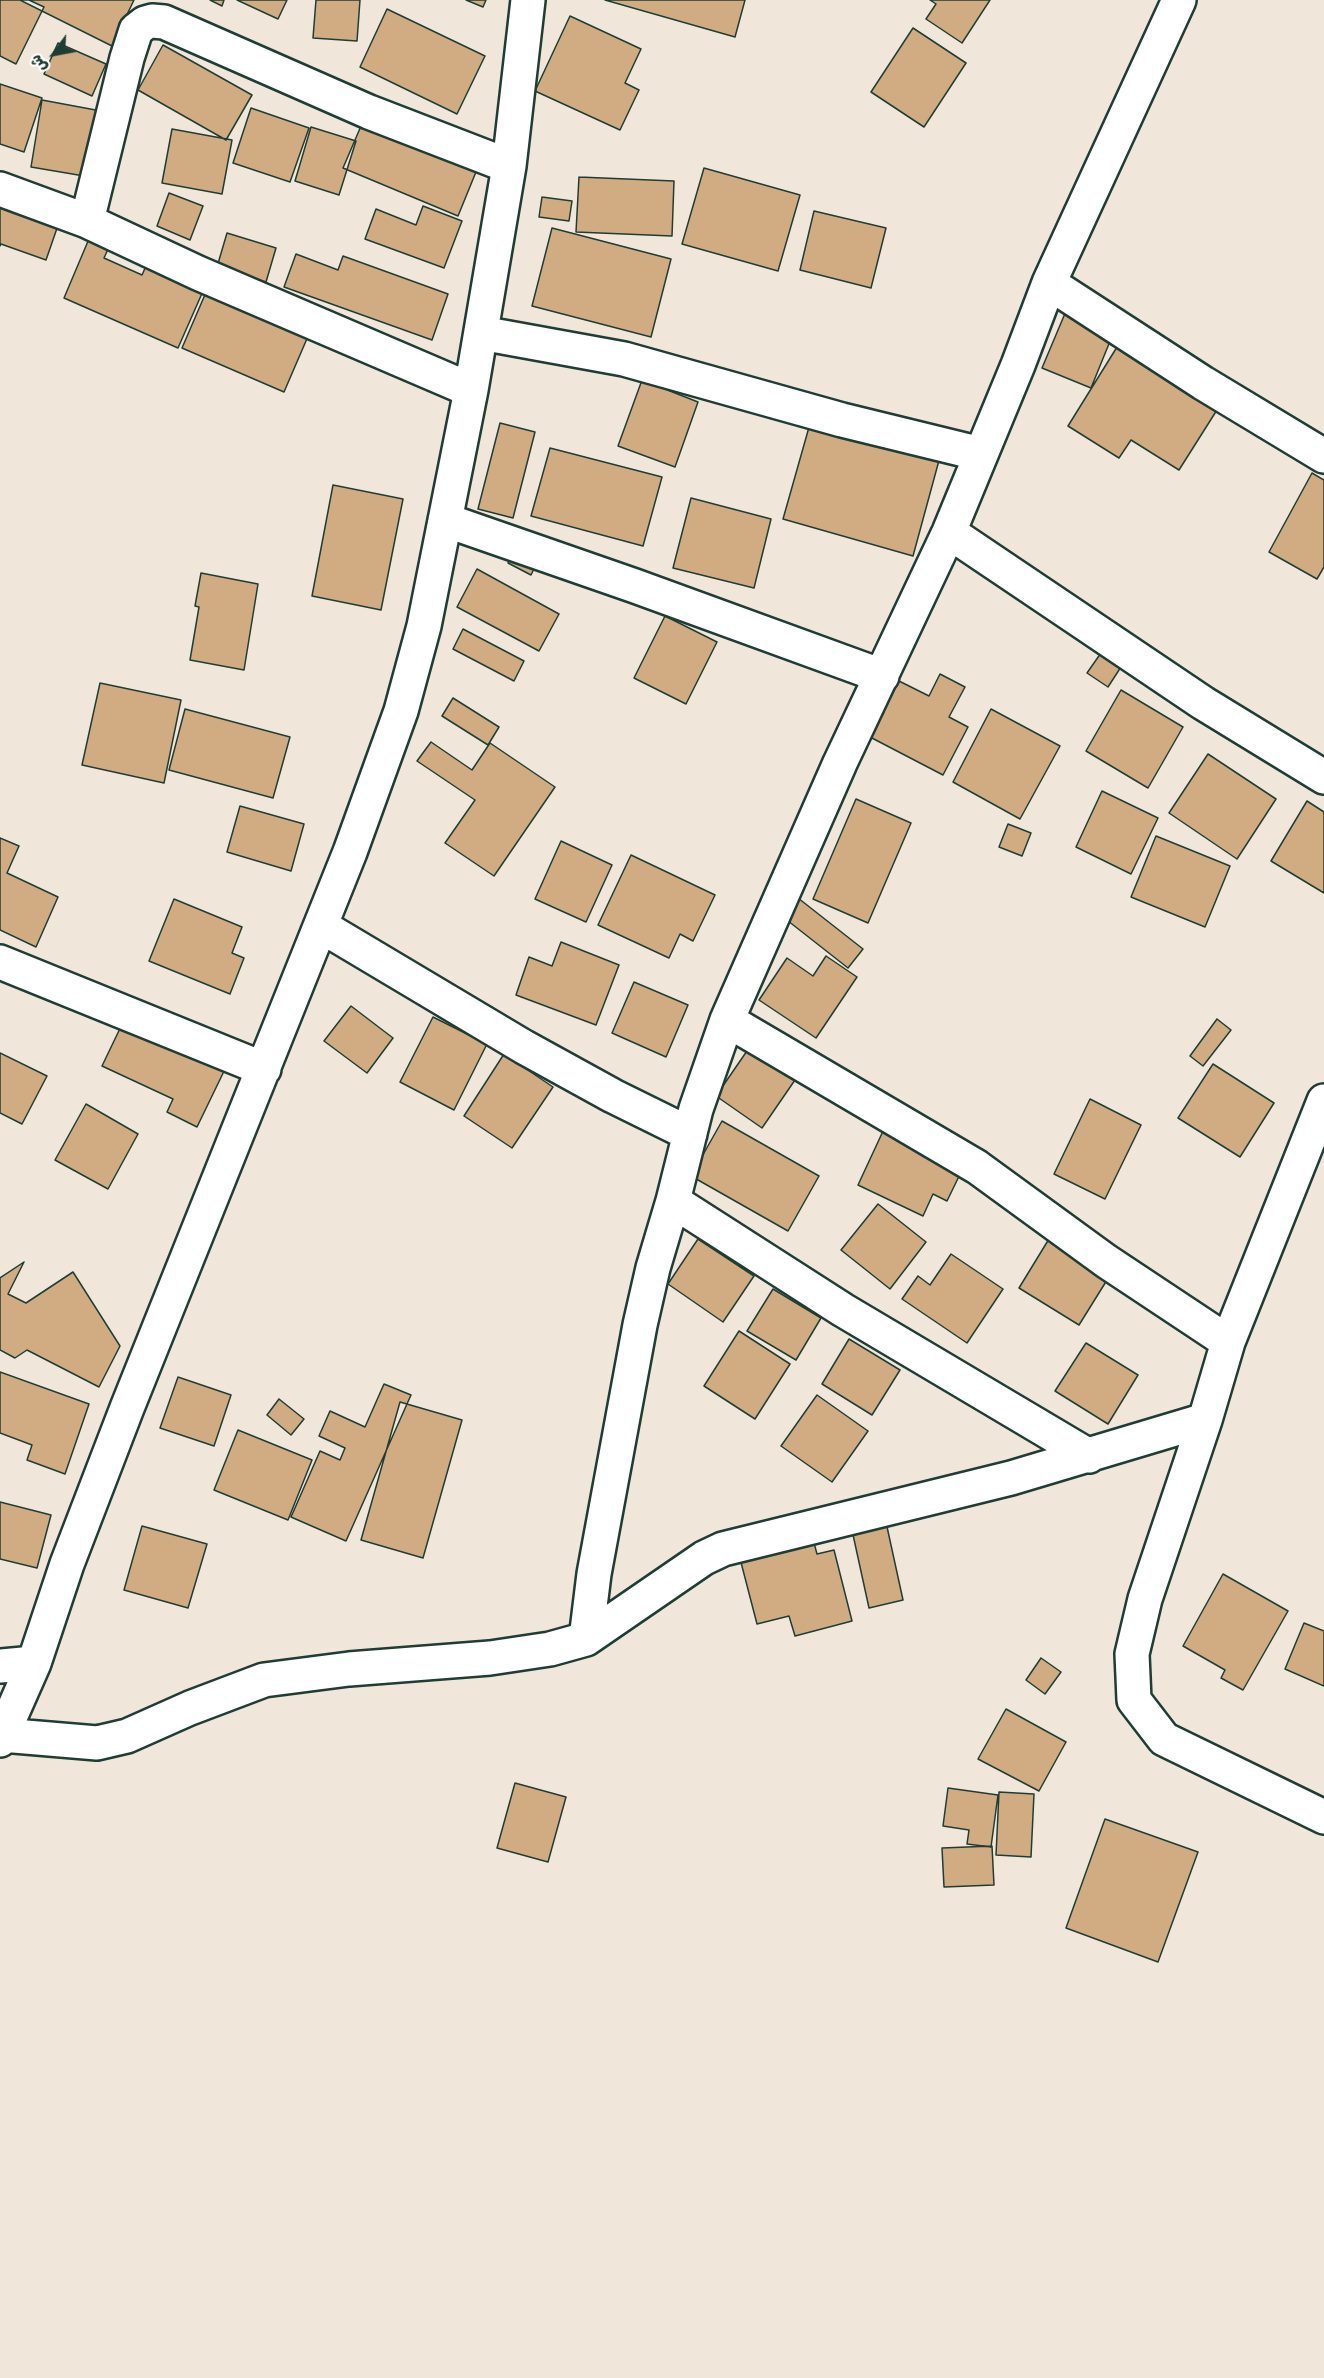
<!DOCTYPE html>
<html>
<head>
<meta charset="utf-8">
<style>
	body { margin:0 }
	#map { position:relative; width:1324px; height:2378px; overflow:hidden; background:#f1e6da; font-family:"Shantell Sans","Playpen Sans Arabic",sans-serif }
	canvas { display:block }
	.north { position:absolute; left:24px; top:24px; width:60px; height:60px; -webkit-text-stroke:4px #fff; paint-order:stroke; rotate:238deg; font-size:16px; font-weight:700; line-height:24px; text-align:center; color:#1f3d34 }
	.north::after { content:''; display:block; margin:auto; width:21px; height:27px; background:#1f3d34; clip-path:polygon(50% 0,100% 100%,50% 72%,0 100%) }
</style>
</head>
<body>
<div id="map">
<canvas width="1324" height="2378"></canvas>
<div class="north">ش</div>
</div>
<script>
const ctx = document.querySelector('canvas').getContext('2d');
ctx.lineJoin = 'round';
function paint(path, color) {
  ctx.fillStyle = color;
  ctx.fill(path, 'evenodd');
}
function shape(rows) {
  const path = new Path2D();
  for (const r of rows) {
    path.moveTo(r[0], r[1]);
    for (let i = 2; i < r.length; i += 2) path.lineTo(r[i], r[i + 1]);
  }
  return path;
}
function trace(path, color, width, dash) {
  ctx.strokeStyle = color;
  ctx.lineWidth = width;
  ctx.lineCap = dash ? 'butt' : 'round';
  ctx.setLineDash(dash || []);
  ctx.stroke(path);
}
const building = shape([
	[0,0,29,0,44,7,16,64,0,56,0,0],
	[20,0,134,0,112,46,20,0],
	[210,0,224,0,222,6,210,0],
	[237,0,287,0,278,19,237,0],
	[316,0,360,0,357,41,313,38,316,0],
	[466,0,486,0,483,7,466,0],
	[605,0,745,0,735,37,605,0],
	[930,0,990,0,962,43,926,19,936,4,930,0],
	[387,9,485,56,457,114,360,67,387,9],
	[570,16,641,49,625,83,639,90,620,130,535,91,570,16],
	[913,28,966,63,924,127,871,92,913,28],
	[58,43,106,64,92,96,44,74,58,43],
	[163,45,252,95,226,140,138,90,163,45],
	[0,84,42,98,24,152,0,144,0,84],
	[42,100,101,111,90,177,31,167,42,100],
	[251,108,309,128,290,182,233,163,251,108],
	[364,119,478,167,458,216,343,168,364,119],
	[311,127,356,141,339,195,295,181,311,127],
	[172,129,232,140,222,194,162,183,172,129],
	[704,168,800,195,778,271,682,244,704,168],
	[579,177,674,181,672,236,576,232,579,177],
	[0,190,63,211,46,260,1,244,0,246,0,190],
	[169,193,203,206,190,240,157,226,169,193],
	[542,197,572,201,569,221,539,217,542,197],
	[423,206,462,221,444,268,365,239,376,209,416,225,423,206],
	[814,211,886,228,871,288,800,270,814,211],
	[94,227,114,236,104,258,142,275,150,257,207,282,178,348,64,298,94,227],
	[552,228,671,259,651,337,532,306,552,228],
	[227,233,276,248,266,282,217,267,227,233],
	[296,254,338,270,343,256,448,294,432,340,284,287,296,254],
	[210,283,312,327,284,392,182,348,210,283],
	[1069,304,1117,324,1091,388,1042,368,1069,304],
	[1122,339,1222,402,1179,470,1131,440,1119,458,1068,426,1122,339],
	[642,380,698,402,675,467,618,446,642,380],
	[815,406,944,442,913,556,783,519,815,406],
	[500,423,535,432,513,518,478,509,500,423],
	[550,448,662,477,643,546,531,516,550,448],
	[1312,473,1324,480,1324,567,1317,579,1269,552,1312,473],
	[333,485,403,499,381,610,312,596,333,485],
	[691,498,771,519,754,588,673,568,691,498],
	[518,543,541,554,531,575,508,563,518,543],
	[477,569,559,614,539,651,457,607,477,569],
	[201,573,258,584,244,670,190,660,199,607,195,606,201,573],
	[665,616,717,642,686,704,634,678,665,616],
	[463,629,524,661,514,681,453,649,463,629],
	[1110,640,1130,653,1108,687,1087,673,1110,640],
	[940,674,965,687,949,717,968,727,943,775,870,737,899,681,929,696,940,674],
	[100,683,181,700,164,783,82,765,100,683],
	[1121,690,1183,727,1148,788,1086,751,1121,690],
	[453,698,499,727,488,745,442,716,453,698],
	[185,709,290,737,273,798,169,770,185,709],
	[991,709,1060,746,1020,819,953,782,991,709],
	[431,742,472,770,490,743,555,787,494,876,445,843,475,800,417,761,431,742],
	[1208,754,1276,799,1237,859,1169,813,1208,754],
	[1102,791,1158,818,1131,874,1076,847,1102,791],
	[856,799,911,823,868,923,813,899,856,799],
	[1307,801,1324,812,1324,893,1271,861,1307,801],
	[240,806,304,824,291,871,227,852,240,806],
	[1008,824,1031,833,1022,856,999,847,1008,824],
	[1156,836,1230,866,1205,927,1131,897,1156,836],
	[0,838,19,846,7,873,58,897,36,947,0,930,0,838],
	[561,841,612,865,586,922,535,899,561,841],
	[631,855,715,895,693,941,680,934,669,958,598,925,631,855],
	[798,898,863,949,848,968,783,917,798,898],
	[174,899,242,927,232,953,244,958,230,994,149,961,174,899],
	[561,942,619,965,596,1025,516,995,529,957,552,966,561,942],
	[826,956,857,977,816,1038,759,1000,787,958,813,976,826,956],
	[634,982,688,1005,666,1057,612,1033,634,982],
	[351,1006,393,1038,367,1073,324,1041,351,1006],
	[126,1016,227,1065,197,1127,167,1112,173,1099,102,1066,126,1016],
	[433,1017,487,1044,454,1110,400,1082,433,1017],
	[1217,1019,1231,1030,1203,1066,1190,1056,1217,1019],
	[749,1048,795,1080,762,1128,716,1096,749,1048],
	[0,1053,47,1076,22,1124,0,1113,0,1053],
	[504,1054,553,1087,512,1148,464,1116,504,1054],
	[1213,1064,1274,1103,1240,1157,1178,1118,1213,1064],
	[1090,1099,1141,1125,1105,1199,1054,1174,1090,1099],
	[86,1104,138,1134,108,1189,55,1160,86,1104],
	[722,1121,819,1176,788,1231,691,1176,722,1121],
	[884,1129,963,1168,947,1201,933,1194,923,1216,858,1185,884,1129],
	[878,1204,926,1242,890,1289,841,1250,878,1204],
	[1052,1234,1112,1272,1079,1325,1019,1288,1052,1234],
	[698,1239,754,1276,723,1322,668,1284,698,1239],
	[951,1254,1003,1289,967,1343,902,1299,918,1276,930,1285,951,1254],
	[24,1262,8,1294,26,1303,73,1272,120,1346,99,1387,27,1350,15,1358,0,1350,0,1278,24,1262],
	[773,1289,821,1318,796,1360,747,1331,773,1289],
	[739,1331,790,1364,755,1419,704,1386,739,1331],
	[849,1339,900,1370,872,1415,822,1384,849,1339],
	[1086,1343,1138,1375,1108,1424,1055,1391,1086,1343],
	[0,1372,89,1404,65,1474,27,1460,32,1445,0,1433,0,1372],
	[178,1377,231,1395,214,1446,160,1428,178,1377],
	[384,1384,411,1395,346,1541,291,1517,320,1451,340,1460,345,1448,319,1436,330,1411,365,1427,384,1384],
	[817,1395,868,1431,832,1482,781,1446,817,1395],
	[279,1399,304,1419,291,1435,267,1415,279,1399],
	[400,1402,462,1420,423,1558,361,1540,400,1402],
	[238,1430,312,1460,288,1520,214,1490,238,1430],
	[0,1502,51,1515,37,1568,0,1559,0,1502],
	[884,1513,903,1600,869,1608,850,1521,884,1513],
	[142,1526,207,1544,188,1608,124,1590,142,1526],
	[810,1528,817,1554,834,1550,852,1621,795,1636,789,1616,757,1624,737,1547,810,1528],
	[1223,1574,1288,1611,1243,1690,1221,1678,1225,1670,1183,1646,1223,1574],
	[1304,1623,1324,1631,1324,1686,1285,1669,1304,1623],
	[1041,1658,1061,1672,1045,1694,1026,1680,1041,1658],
	[1006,1709,1066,1742,1039,1791,978,1759,1006,1709],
	[515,1783,566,1797,548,1862,497,1848,515,1783],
	[948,1788,998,1795,991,1847,967,1844,969,1830,943,1826,948,1788],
	[999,1792,1034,1794,1031,1857,996,1855,999,1792],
	[1105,1819,1198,1852,1158,1962,1066,1928,1105,1819],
	[992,1846,994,1885,944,1887,942,1848,992,1846]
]);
const minor = shape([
	[0,189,87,221,198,273,471,390],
	[87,221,127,58,136,30,145,23,152,21,164,22,369,112,509,166],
	[1049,283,1203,383,1324,456],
	[481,333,624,359,842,420,981,454],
	[445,520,635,586,882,676],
	[949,532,1203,703,1324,777],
	[321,926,524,1047,613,1096,690,1134],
	[0,962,264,1069],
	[727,1020,977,1167,1106,1261,1228,1342],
	[1324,1101,1228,1342,1205,1420,1145,1599,1132,1654,1134,1700,1164,1739,1324,1817],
	[673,1201,843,1310,1089,1456],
	[586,1639,594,1574,640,1325,653,1268,673,1201,696,1109,727,1020,840,763,949,532,1018,365,1049,283,1179,0],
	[0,1666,34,1663],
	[2,1735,97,1743,127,1736,190,1708,264,1680,349,1669,490,1658,550,1649,586,1639,704,1558,723,1549,1011,1478,1205,1420],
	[0,1740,34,1663,67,1564,127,1408,350,852,401,711,424,626,471,390,509,166,528,0]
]);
paint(building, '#d1ac83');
trace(building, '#1f3d34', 1.5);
trace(minor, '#1f3d34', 38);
trace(minor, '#fff', 33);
</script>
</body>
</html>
